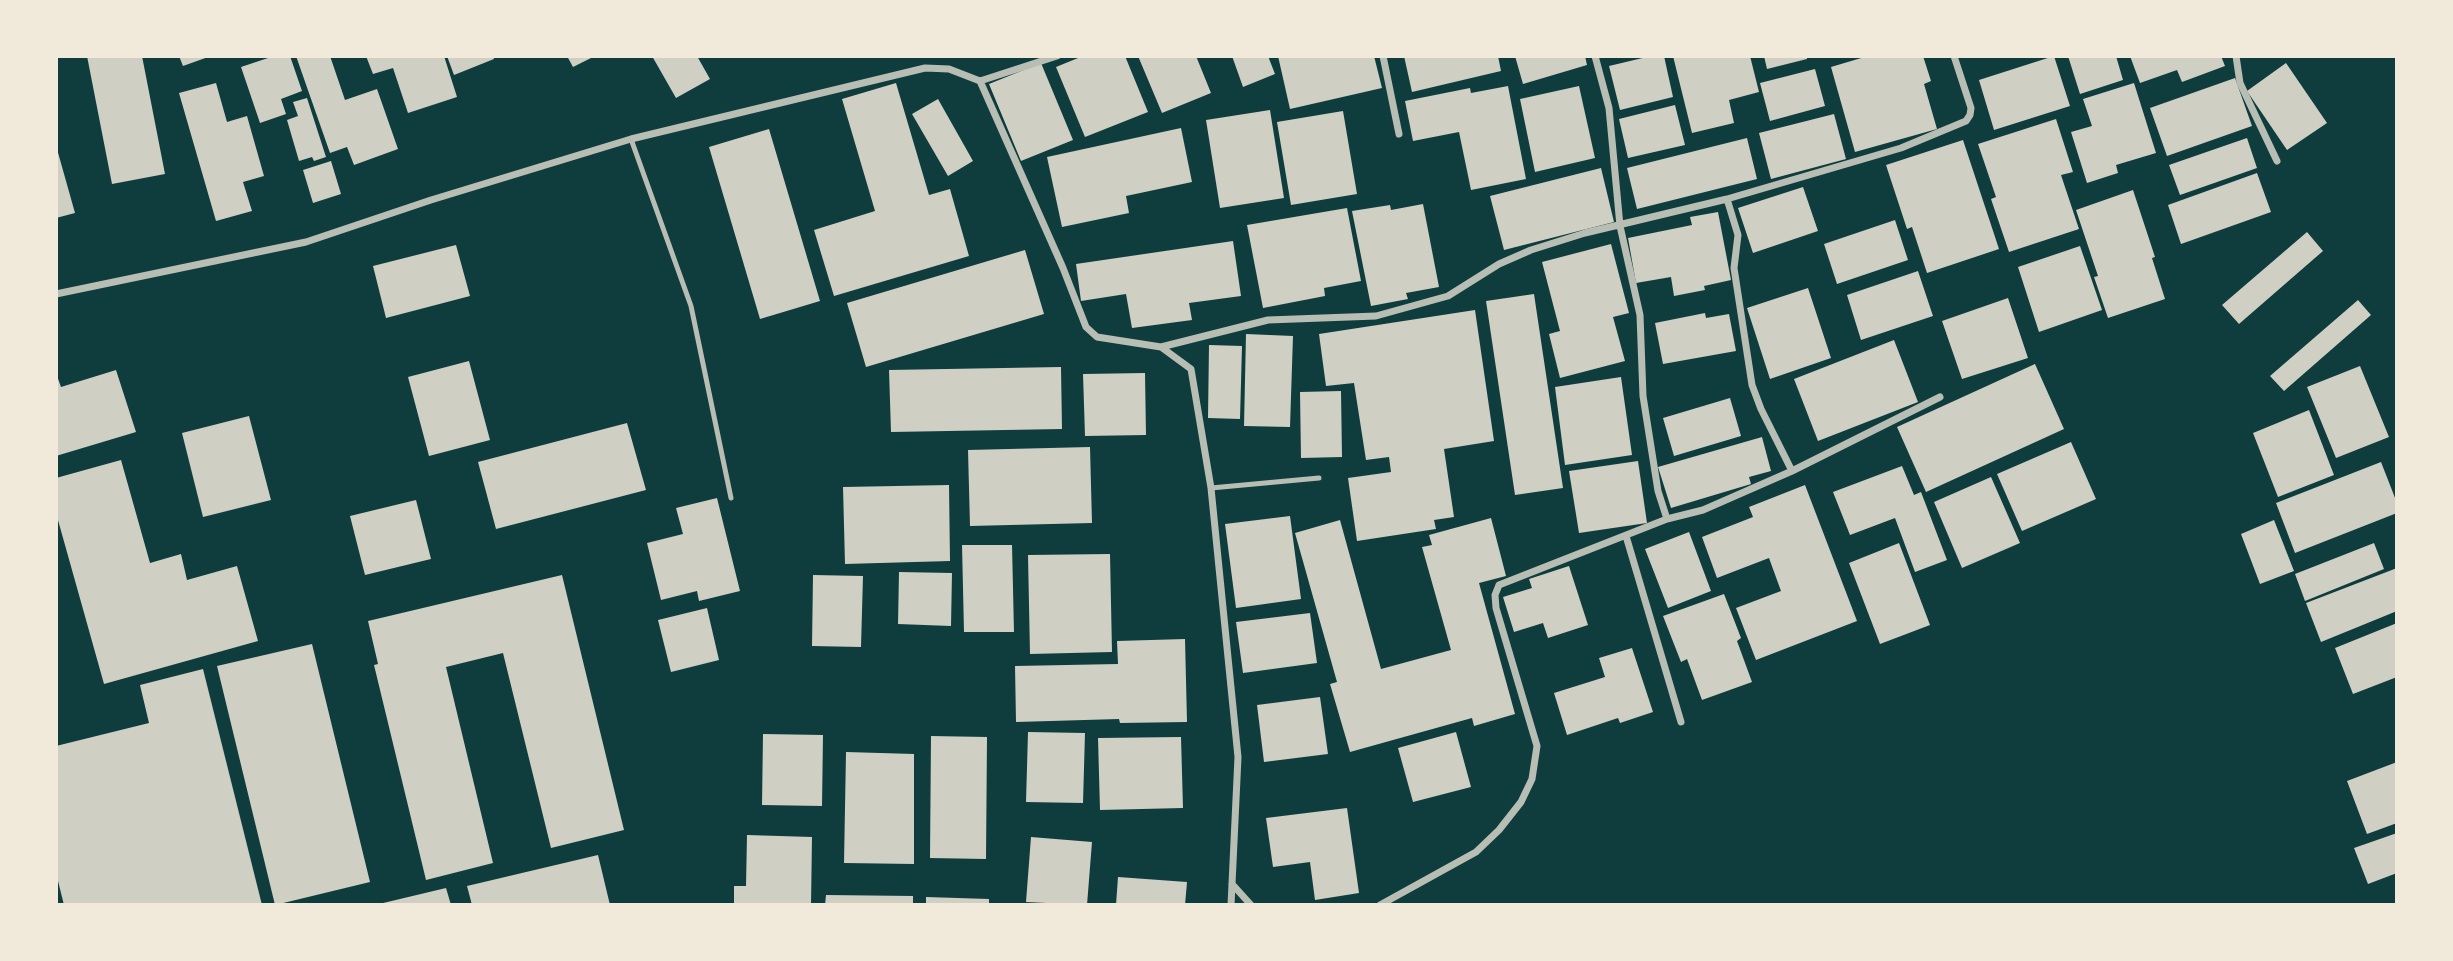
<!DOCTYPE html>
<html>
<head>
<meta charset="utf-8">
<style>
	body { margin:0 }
	#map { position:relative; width:2453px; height:961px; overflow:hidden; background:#0f3d3e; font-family:Manrope,sans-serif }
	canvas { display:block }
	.frame { position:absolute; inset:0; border:58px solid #f1e9da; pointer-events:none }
</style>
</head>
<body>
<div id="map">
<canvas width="2453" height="961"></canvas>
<div class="frame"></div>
</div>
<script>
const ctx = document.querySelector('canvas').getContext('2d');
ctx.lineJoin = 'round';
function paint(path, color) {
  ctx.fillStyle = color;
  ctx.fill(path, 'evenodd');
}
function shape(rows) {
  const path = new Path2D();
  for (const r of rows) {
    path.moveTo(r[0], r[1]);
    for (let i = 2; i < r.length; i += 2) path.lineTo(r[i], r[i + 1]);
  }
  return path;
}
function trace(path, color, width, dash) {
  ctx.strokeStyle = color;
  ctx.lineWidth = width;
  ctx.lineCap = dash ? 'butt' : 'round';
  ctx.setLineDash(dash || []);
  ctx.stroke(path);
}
const building = shape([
	[87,56,142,56,165,174,112,184],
	[179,56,211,56,183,66],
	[274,56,290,56,302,91,281,99,286,114,260,123,241,67],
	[296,56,330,56,345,100,377,89,398,149,354,165,347,147,330,153],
	[366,56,444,56,457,97,408,113,393,68,373,74],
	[447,56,493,56,494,59,454,75],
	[567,56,595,56,573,67],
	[652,56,697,56,710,79,676,98],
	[1083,56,1125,56,1148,112,1085,137,1056,67],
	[1138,56,1196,56,1211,93,1162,113],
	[1232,56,1268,56,1275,74,1243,87],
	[1278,56,1374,56,1382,88,1290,109],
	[1404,56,1498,56,1501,71,1412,92],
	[1515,56,1585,56,1587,65,1523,84],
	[1651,56,1664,56,1673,97,1620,110,1609,66],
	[1673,56,1750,56,1759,92,1729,100,1734,123,1692,133],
	[1764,56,1807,56,1807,59,1767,69],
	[1868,56,1923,56,1931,81,1924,84,1937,129,1855,152,1831,67],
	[2054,56,2070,106,1994,130,1979,80],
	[2068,56,2116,56,2123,80,2080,94],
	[2130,56,2221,56,2225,66,2182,82,2177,70,2140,83],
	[1041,63,1073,140,1021,161,989,84],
	[2286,63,2327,123,2287,150,2247,91],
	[1815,69,1825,106,1770,121,1760,83],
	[2235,78,2252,126,2167,156,2150,108],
	[216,83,227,122,247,116,264,176,243,182,252,211,216,221,179,93],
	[896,83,929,195,950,189,969,256,834,296,814,230,875,211,842,99],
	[2134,83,2156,153,2116,165,2118,173,2087,183,2071,132,2092,126,2083,99],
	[1508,86,1526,179,1471,190,1459,132,1413,141,1405,101,1470,88,1471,93],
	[1579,86,1595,158,1535,172,1520,99],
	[307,98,326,157,314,161,312,157,299,161,287,120,298,116,293,102],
	[938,99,973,161,948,176,912,114],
	[1675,105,1685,145,1628,158,1619,119],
	[1270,110,1284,198,1220,208,1206,120],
	[1343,111,1357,194,1291,205,1277,122],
	[1834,114,1846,159,1771,179,1759,133],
	[2056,119,2073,172,2061,175,2079,229,2009,252,1991,199,1996,197,1978,144],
	[1181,128,1192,182,1126,196,1129,213,1062,227,1047,157],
	[769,129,820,301,760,319,709,147],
	[1747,138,1757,179,1637,209,1627,168],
	[2247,138,2257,168,2180,195,2169,165],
	[1963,140,1999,249,1927,273,1912,227,1907,229,1886,165],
	[57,149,75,213,56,218,56,150],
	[331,161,341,194,313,203,303,170],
	[1601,168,1614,222,1504,250,1490,196],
	[2257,173,2271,212,2181,244,2168,205],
	[1803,187,1818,231,1753,253,1738,208],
	[2133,190,2155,257,2152,258,2165,299,2108,318,2094,277,2098,276,2076,210],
	[1423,204,1439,287,1406,293,1408,299,1371,306,1352,211,1390,205,1391,210],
	[1347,208,1361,281,1324,288,1325,296,1263,308,1247,225],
	[1718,212,1731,280,1704,286,1705,290,1674,296,1671,277,1636,283,1628,238,1692,225,1690,217],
	[1895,220,1908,260,1837,284,1824,244],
	[2307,232,2323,251,2239,324,2222,305],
	[1233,241,1241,296,1189,303,1192,320,1132,328,1126,294,1081,301,1076,264],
	[1611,244,1629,313,1613,317,1625,361,1560,378,1549,334,1560,331,1542,262],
	[456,245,470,296,386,318,373,266],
	[2080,246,2102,310,2039,332,2018,267],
	[1025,250,1044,314,866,367,847,303],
	[1918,271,1933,316,1861,340,1847,295],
	[1808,288,1831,358,1770,379,1747,308],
	[1534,294,1563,488,1515,495,1486,301],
	[2008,298,2028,358,1962,379,1942,321],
	[2358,300,2371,315,2284,391,2270,376],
	[1475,310,1494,441,1444,449,1454,517,1434,520,1436,529,1357,541,1348,478,1391,472,1389,457,1366,460,1354,383,1326,386,1319,334],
	[1705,313,1706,318,1729,314,1736,351,1663,364,1655,323],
	[1246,334,1293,336,1290,427,1244,426],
	[1894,340,1918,402,1818,441,1794,379],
	[1209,345,1242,346,1240,419,1208,418],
	[469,361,490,440,429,456,408,377],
	[2035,364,2064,429,1926,492,1897,427],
	[2360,366,2389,437,2336,458,2307,387],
	[1061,367,1062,429,891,432,889,370],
	[116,370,136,432,56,456,56,373,61,387],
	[1145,373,1146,435,1085,436,1083,374],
	[1621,377,1632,455,1565,465,1555,387],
	[1341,391,1342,457,1301,458,1300,392],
	[1730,398,1741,436,1674,456,1663,418],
	[2309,410,2334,475,2278,497,2253,433],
	[249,416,271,500,203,517,182,433],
	[627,423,646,490,496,529,478,462],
	[1762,437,1771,471,1749,477,1751,484,1671,508,1658,467],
	[2071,442,2096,499,2022,531,1997,474],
	[1090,447,1092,523,970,526,968,450],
	[121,460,150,563,181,554,187,580,237,566,258,641,104,684,56,513,56,478],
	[1638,461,1647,523,1579,533,1569,471],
	[2381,462,2397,503,2397,513,2295,553,2276,503],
	[1902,466,1914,495,1921,492,1947,560,1915,572,1895,518,1850,535,1833,492],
	[1991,477,2020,543,1962,568,1934,502],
	[949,485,950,561,845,564,843,487],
	[1805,485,1857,621,1756,660,1736,608,1781,591,1769,558,1717,578,1702,537,1753,517,1749,507],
	[717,498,740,591,699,601,697,591,661,600,647,543,683,534,676,508],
	[416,500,431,559,365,575,350,516],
	[1290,516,1301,599,1236,608,1225,524],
	[1491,518,1506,576,1479,583,1515,714,1474,726,1472,718,1350,752,1330,684,1337,682,1295,533,1340,520,1381,669,1451,650,1422,547,1432,545,1429,535],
	[2274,520,2294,571,2260,584,2241,534],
	[1689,532,1711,591,1668,608,1645,549],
	[1899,543,1930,625,1880,644,1849,563],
	[2374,543,2384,569,2305,601,2295,574],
	[962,545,1012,545,1014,632,964,632],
	[1110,554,1112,652,1030,654,1028,555],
	[1569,566,1588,625,1548,638,1543,623,1514,632,1503,597,1532,588,1529,579],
	[2397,568,2397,611,2321,642,2306,603],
	[899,572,952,573,951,626,898,624],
	[562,575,624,830,551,848,503,653,446,667,493,863,426,880,374,665,378,664,368,621],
	[813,575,863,576,861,647,812,646],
	[1724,594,1741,638,1737,641,1752,682,1702,700,1687,659,1681,662,1663,616],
	[707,608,719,660,671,672,658,620],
	[1310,613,1317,663,1243,673,1236,622],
	[2397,623,2397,677,2353,694,2335,648],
	[1185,639,1187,722,1120,723,1119,719,1016,722,1015,666,1118,664,1117,641],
	[312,644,370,882,275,905,217,666],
	[1632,648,1653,712,1620,723,1618,718,1567,735,1554,693,1605,677,1599,658],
	[203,669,262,905,64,905,56,873,56,746,149,723,140,685],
	[1320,697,1328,754,1264,762,1257,705],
	[1028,732,1085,733,1083,803,1026,802],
	[1456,732,1471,787,1413,802,1398,748],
	[763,734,823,735,822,806,762,805],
	[931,736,987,737,986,859,930,858],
	[1181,737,1183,808,1100,810,1098,738],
	[846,752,914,754,914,864,844,863],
	[2397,762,2397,823,2367,834,2347,781],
	[1347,808,1359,893,1315,900,1310,862,1273,867,1266,818],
	[2397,833,2397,873,2368,884,2354,848],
	[747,835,812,837,811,905,734,905,734,886,746,886],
	[1031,837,1092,842,1087,905,1026,902],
	[598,855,610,905,472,905,467,886],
	[1118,877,1187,882,1185,905,1116,905],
	[446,888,451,905,379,905,379,904],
	[826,895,913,896,913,905,825,905],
	[926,897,989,899,989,905,926,905]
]);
const service = shape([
	[631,139,691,306,731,498],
	[1211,488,1319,478]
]);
const minor = shape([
	[1383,56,1399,134],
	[1595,56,1609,108,1620,226,1640,315,1643,396,1658,491,1667,519],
	[2236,56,2240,83,2277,161],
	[980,81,1063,268,1086,327,1097,337,1161,347,1191,369,1211,488,1238,757,1231,905],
	[1727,199,1738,235,1734,268,1752,385,1761,409,1792,471],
	[56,294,306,242,431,200,631,139,925,68,949,69,980,81,1057,56],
	[1161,347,1268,320,1376,316,1448,296,1499,264,1531,250,1585,233,1727,199,1901,148,1966,121,1970,115,1971,108,1954,56],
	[1626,536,1681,722],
	[1232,884,1251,905],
	[1380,905,1476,852,1499,830,1521,802,1532,779,1537,746,1496,608,1495,595,1499,585,1667,519,1703,510,1792,471,1940,397]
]);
paint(building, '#cfcfc3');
trace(service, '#b8beb3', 5);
trace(minor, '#b8beb3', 7);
</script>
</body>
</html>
